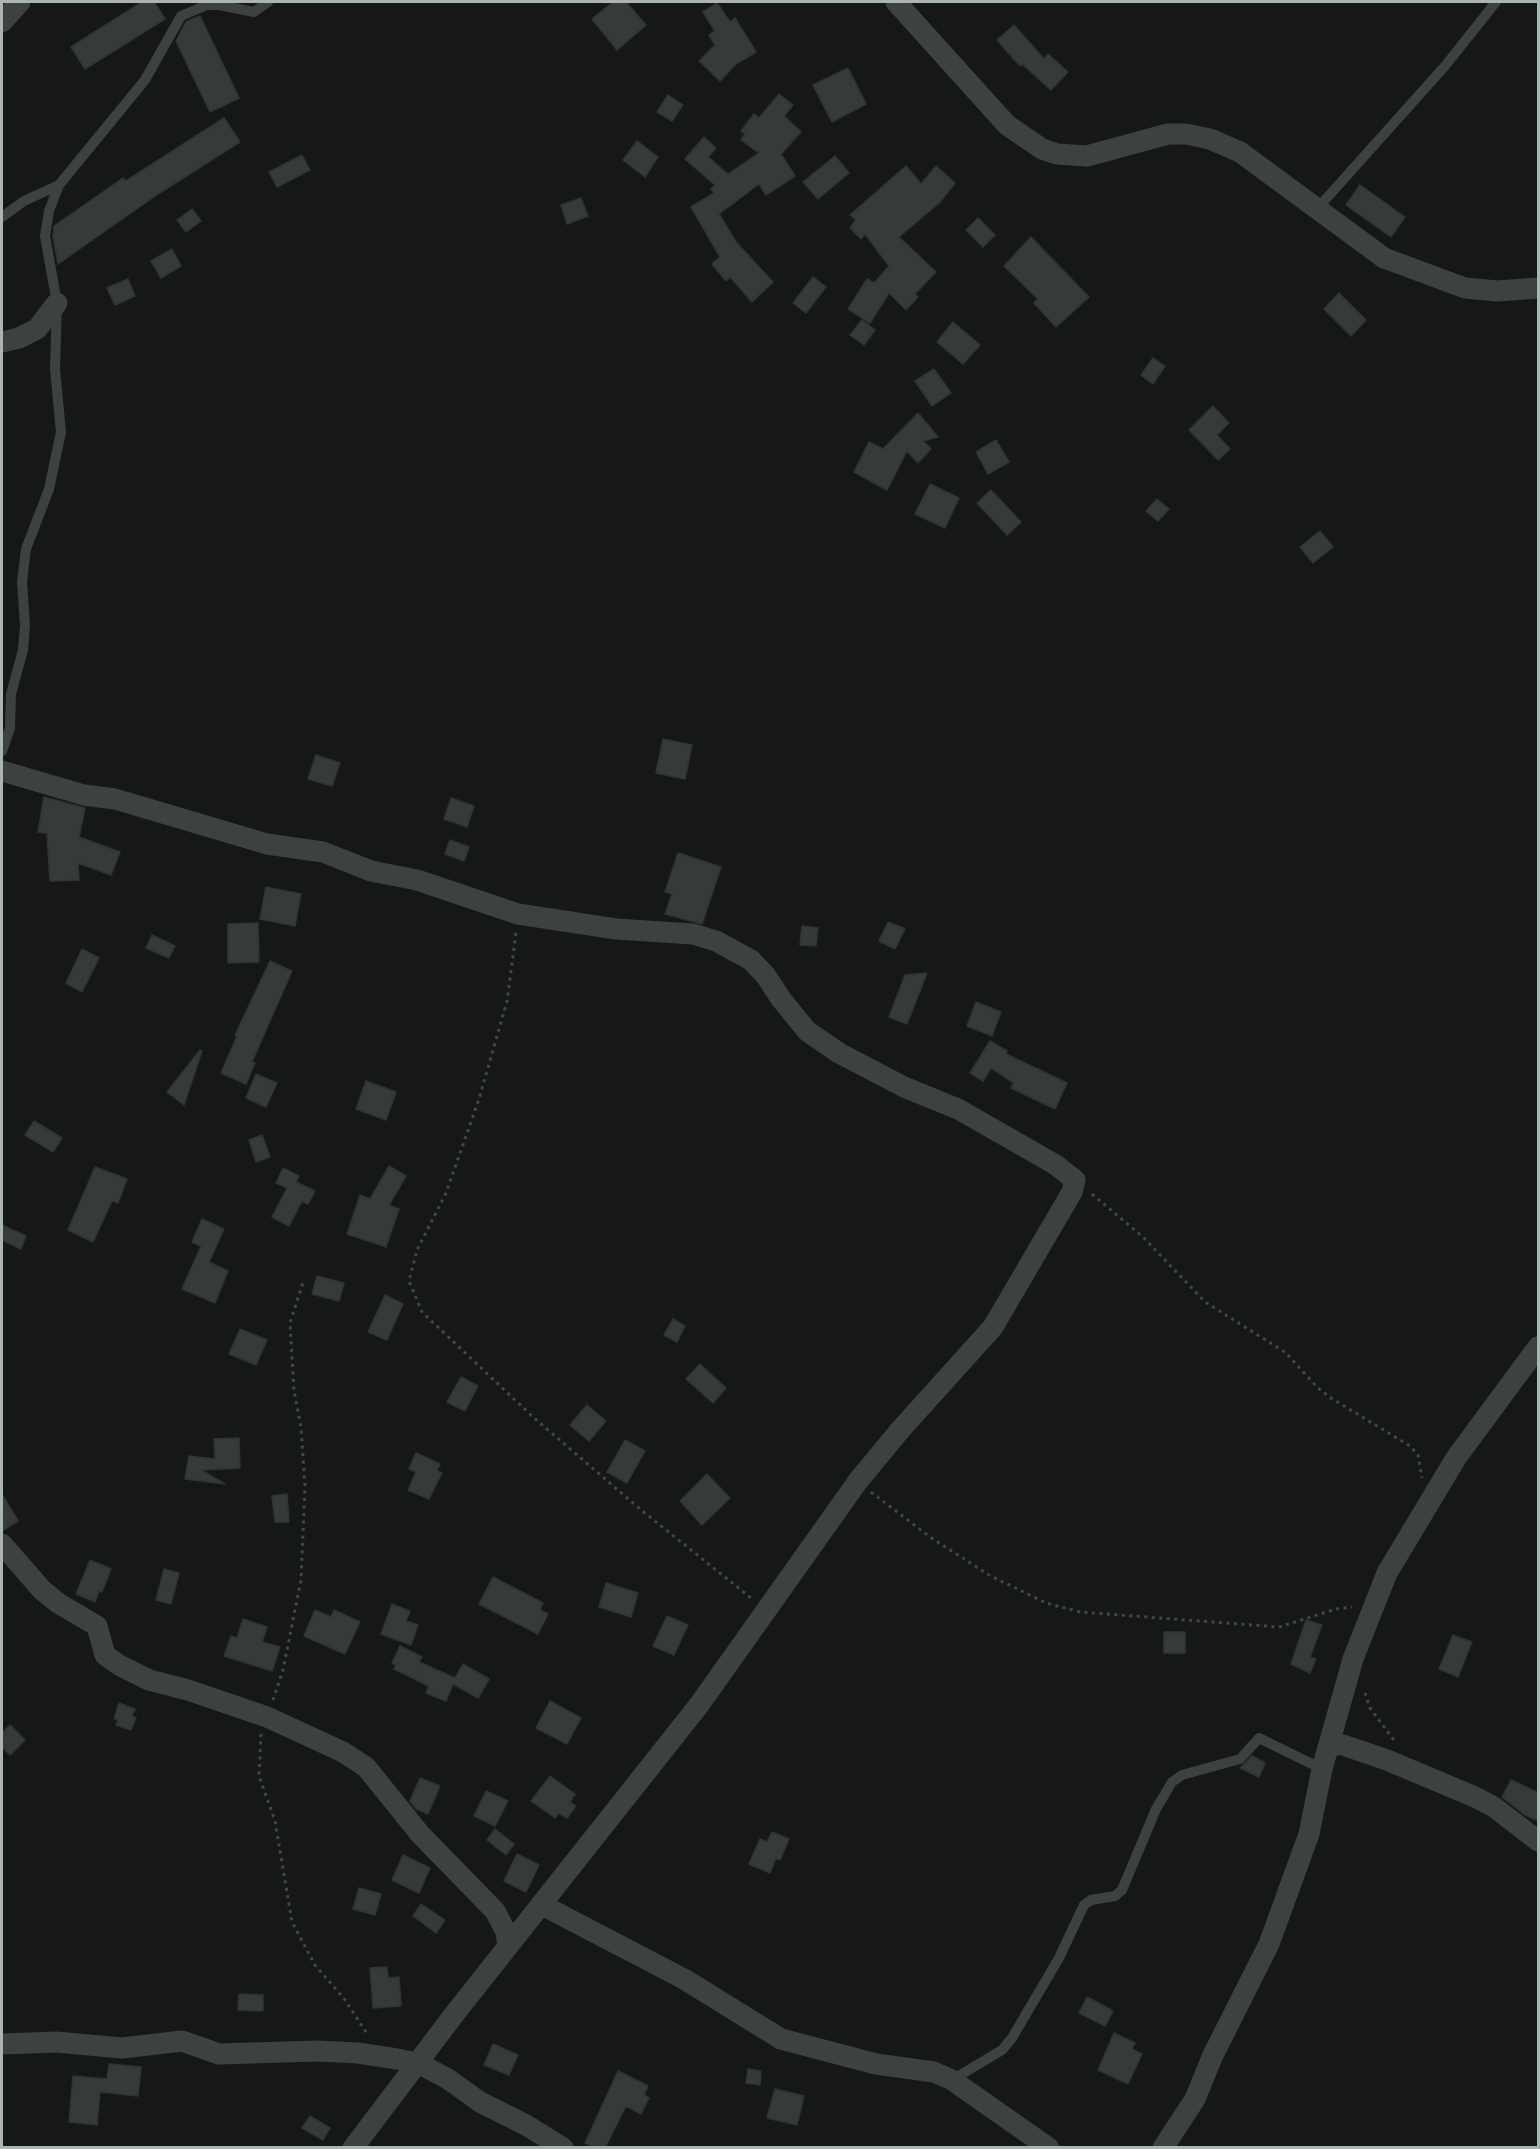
<!DOCTYPE html>
<html>
<head>
<meta charset="utf-8">
<style>
	body { margin:0 }
	#map { position:relative; width:1540px; height:2149px; overflow:hidden; background:#161817; font-family:Arial,sans-serif }
	canvas { display:block }
	.frame { position:absolute; inset:0; border:3px solid #a9b6b0; pointer-events:none }
</style>
</head>
<body>
<div id="map">
<canvas width="1540" height="2149"></canvas>
<div class="frame"></div>
</div>
<script>
const ctx = document.querySelector('canvas').getContext('2d');
ctx.lineJoin = 'round';
function paint(path, color) {
  ctx.fillStyle = color;
  ctx.fill(path, 'evenodd');
}
function shape(rows) {
  const path = new Path2D();
  for (const r of rows) {
    path.moveTo(r[0], r[1]);
    for (let i = 2; i < r.length; i += 2) path.lineTo(r[i], r[i + 1]);
  }
  return path;
}
function trace(path, color, width, dash) {
  ctx.strokeStyle = color;
  ctx.lineWidth = width;
  ctx.lineCap = dash ? 'butt' : 'round';
  ctx.setLineDash(dash || []);
  ctx.stroke(path);
}
const building = shape([
	[142,2,154,2,165,19,85,69,71,47,142,2],
	[613,2,626,2,646,25,617,50,592,19,613,2],
	[717,3,730,22,735,18,756,52,736,64,720,81,699,61,715,45,709,35,715,31,703,12,717,3],
	[200,16,239,98,210,112,176,41,186,22,200,16],
	[1014,25,1044,59,1048,54,1068,72,1051,90,1022,64,1020,66,997,40,1014,25],
	[848,68,866,104,832,122,813,85,848,68],
	[779,94,793,105,784,116,801,132,781,154,795,176,766,195,759,184,719,214,736,242,773,282,752,302,730,277,726,281,712,264,720,257,691,207,714,193,711,189,715,185,685,159,704,137,716,148,708,157,728,174,759,153,741,140,745,134,741,131,754,114,759,118,779,94],
	[668,95,683,105,672,121,657,112,668,95],
	[224,118,240,142,158,194,58,264,53,236,54,226,123,178,126,181,224,118],
	[637,141,658,157,645,177,623,160,637,141],
	[302,155,310,170,277,187,269,172,302,155],
	[835,156,849,173,818,199,803,182,835,156],
	[906,166,921,184,936,166,955,183,940,202,899,237,936,272,915,294,918,297,906,310,889,293,870,323,848,309,867,279,874,283,889,266,865,234,861,239,850,228,856,220,850,215,906,166],
	[1360,185,1405,217,1391,237,1346,205,1360,185],
	[581,198,588,216,567,224,561,205,581,198],
	[192,209,201,221,186,232,177,220,192,209],
	[978,218,995,235,983,247,966,230,978,218],
	[1031,237,1089,297,1056,327,1034,303,1038,299,1004,266,1031,237],
	[172,249,181,266,161,278,151,261,172,249],
	[813,277,826,287,806,313,793,303,813,277],
	[128,279,135,296,115,305,107,288,128,279],
	[1339,293,1366,320,1351,336,1324,309,1339,293],
	[862,320,875,330,864,345,850,335,862,320],
	[953,322,980,345,963,364,937,342,953,322],
	[1153,358,1165,366,1153,384,1141,375,1153,358],
	[934,369,951,393,932,406,915,381,934,369],
	[1213,406,1229,423,1217,435,1230,449,1218,460,1189,430,1213,406],
	[918,413,938,437,923,441,931,449,918,463,907,451,887,490,854,472,869,442,883,449,918,413],
	[996,440,1009,462,988,474,976,452,996,440],
	[930,484,959,498,945,528,915,514,930,484],
	[991,490,1021,522,1007,535,977,503,991,490],
	[1157,499,1169,509,1158,521,1146,511,1157,499],
	[1320,531,1333,547,1313,563,1300,547,1320,531],
	[663,739,692,745,685,779,656,773,663,739],
	[316,755,340,763,332,786,308,779,316,755],
	[44,797,85,808,79,837,120,852,111,875,78,863,79,880,50,881,47,833,38,832,44,797],
	[451,798,474,806,467,827,444,819,451,798],
	[450,840,469,847,464,861,445,854,450,840],
	[678,853,721,867,702,924,665,914,672,894,665,892,678,853],
	[266,887,301,894,295,926,260,919,266,887],
	[888,922,905,929,895,949,879,941,888,922],
	[258,923,259,962,228,963,228,924,258,923],
	[802,926,818,928,816,946,800,945,802,926],
	[152,935,175,946,169,958,146,948,152,935],
	[82,949,99,958,82,992,66,983,82,949],
	[270,961,292,971,252,1062,255,1063,246,1084,221,1073,237,1036,235,1035,270,961],
	[927,973,907,1024,889,1017,905,975,927,973],
	[976,1002,1001,1012,992,1036,967,1026,976,1002],
	[990,1041,1007,1051,1006,1054,1067,1083,1055,1109,1011,1088,1014,1083,991,1068,983,1081,970,1073,990,1041],
	[200,1050,202,1051,184,1105,167,1092,200,1050],
	[256,1074,277,1083,266,1107,246,1098,256,1074],
	[366,1081,396,1092,386,1120,356,1109,366,1081],
	[34,1121,62,1138,53,1152,25,1135,34,1121],
	[262,1135,270,1157,256,1162,249,1140,262,1135],
	[389,1166,406,1176,389,1205,399,1209,386,1247,347,1234,360,1195,370,1199,389,1166],
	[95,1167,127,1179,118,1203,112,1201,93,1242,68,1230,95,1167],
	[283,1168,299,1176,296,1182,315,1191,308,1204,302,1201,289,1226,272,1217,287,1188,276,1183,283,1168],
	[202,1219,224,1229,209,1262,228,1271,215,1303,182,1289,201,1246,192,1242,202,1219],
	[2,1225,26,1236,21,1249,2,1240,2,1225],
	[317,1276,344,1283,339,1301,312,1294,317,1276],
	[385,1295,403,1304,387,1340,368,1332,385,1295],
	[673,1319,685,1326,677,1342,664,1335,673,1319],
	[240,1329,267,1340,256,1365,229,1354,240,1329],
	[700,1364,726,1388,713,1403,686,1379,700,1364],
	[461,1377,478,1386,465,1411,447,1402,461,1377],
	[587,1405,606,1421,589,1441,570,1425,587,1405],
	[239,1438,240,1468,201,1470,225,1484,185,1479,189,1456,215,1459,214,1439,239,1438],
	[625,1440,645,1451,627,1483,607,1472,625,1440],
	[416,1453,440,1464,437,1471,442,1473,429,1499,408,1490,416,1472,409,1469,416,1453],
	[707,1474,730,1498,702,1525,680,1501,707,1474],
	[2,1494,18,1521,2,1531,2,1494],
	[287,1494,289,1522,275,1522,272,1496,287,1494],
	[90,1560,111,1569,102,1592,99,1591,95,1602,76,1594,90,1560],
	[164,1569,179,1573,171,1604,156,1600,164,1569],
	[493,1577,543,1603,540,1610,548,1614,538,1634,479,1604,493,1577],
	[606,1583,638,1593,631,1617,599,1607,606,1583],
	[392,1604,410,1611,406,1621,418,1625,411,1645,381,1634,392,1604],
	[315,1610,331,1617,334,1610,360,1622,345,1654,304,1636,315,1610],
	[667,1616,688,1625,674,1655,653,1646,667,1616],
	[243,1619,267,1627,262,1642,280,1647,272,1671,224,1656,231,1636,237,1638,243,1619],
	[1306,1620,1322,1625,1310,1657,1316,1659,1310,1673,1291,1664,1306,1620],
	[1164,1632,1185,1632,1185,1653,1164,1653,1164,1632],
	[1453,1635,1472,1642,1458,1677,1439,1669,1453,1635],
	[400,1646,422,1657,419,1662,455,1678,463,1664,489,1679,478,1698,453,1684,446,1701,426,1693,429,1686,394,1669,396,1665,392,1663,400,1646],
	[550,1701,581,1718,567,1744,536,1728,550,1701],
	[119,1703,135,1709,132,1716,136,1718,131,1730,116,1725,118,1720,114,1719,119,1703],
	[10,1725,25,1740,10,1755,2,1747,2,1733,10,1725],
	[1252,1756,1265,1763,1259,1777,1240,1768,1252,1756],
	[550,1776,575,1794,570,1802,576,1806,567,1818,559,1813,555,1818,531,1801,550,1776],
	[420,1778,440,1786,428,1814,416,1809,410,1801,420,1778],
	[1511,1780,1539,1793,1539,1821,1525,1815,1502,1797,1511,1780],
	[486,1791,508,1801,495,1826,474,1816,486,1791],
	[495,1829,514,1844,506,1855,487,1840,495,1829],
	[772,1832,789,1839,780,1860,776,1858,770,1873,749,1864,760,1839,767,1842,772,1832],
	[517,1854,539,1865,526,1892,504,1881,517,1854],
	[403,1855,430,1868,419,1893,392,1880,403,1855],
	[359,1888,381,1894,375,1915,353,1909,359,1888],
	[421,1904,445,1920,436,1933,413,1916,421,1904],
	[387,1967,388,1978,399,1977,401,2006,373,2008,370,1968,387,1967],
	[239,1994,263,1995,263,2011,238,2010,239,1994],
	[1087,1997,1113,2011,1105,2026,1079,2013,1087,1997],
	[1114,2033,1135,2043,1132,2049,1142,2054,1128,2084,1098,2070,1114,2033],
	[493,2044,518,2055,509,2075,484,2065,493,2044],
	[109,2064,141,2067,138,2096,100,2092,97,2125,69,2122,73,2076,107,2079,109,2064],
	[748,2069,761,2071,760,2085,746,2083,748,2069],
	[618,2071,648,2086,644,2095,649,2098,641,2114,626,2106,605,2148,594,2148,585,2143,618,2071],
	[775,2089,804,2096,797,2125,767,2118,775,2089],
	[310,2116,330,2128,323,2140,302,2128,310,2116]
]);
const path = shape([
	[516,933,507,1001,479,1099,446,1193,417,1250,409,1281,422,1312,533,1417,640,1509,751,1598],
	[1092,1194,1143,1237,1205,1302,1285,1352,1318,1388,1331,1398,1410,1446,1418,1455,1422,1478],
	[871,1492,930,1537,989,1575,1046,1603,1080,1612,1279,1627,1336,1609,1352,1607],
	[1365,1693,1370,1708,1396,1743],
	[273,1700,283,1670,301,1580,305,1487,301,1427,294,1391,290,1323,304,1279],
	[261,1734,259,1776,275,1821,292,1922,315,1965,345,2000,368,2035]
]);
const lane = shape([
	[1316,210,1445,66,1496,2],
	[2,217,24,201,59,185],
	[2,751,10,728,11,694,23,650,25,625,22,582,26,549,49,489,61,432,55,369,57,303,45,236,49,211,59,185,145,80,181,16,207,5,219,5,254,12,268,2],
	[952,2080,1002,2050,1012,2038,1059,1958,1084,1905,1091,1900,1115,1896,1122,1890,1156,1809,1172,1782,1182,1775,1240,1759,1259,1738,1322,1769]
]);
const street = shape([
	[896,2,1007,125,1042,149,1057,154,1087,156,1168,134,1186,134,1210,139,1240,152,1384,258,1465,288,1497,291,1538,288],
	[2,22,20,2],
	[2,342,19,338,37,329,57,303],
	[2,771,84,795,115,799,267,844,323,852,371,871,417,880,518,914,616,929,693,934,716,941,751,960,766,976,781,999,807,1031,839,1053,904,1087,958,1109,1056,1165,1075,1180,1072,1192,993,1327,901,1429,858,1481,699,1705,456,2012,353,2148],
	[2,1544,42,1590,58,1603,97,1626,105,1655,119,1665,149,1680,188,1690,267,1717,343,1752,366,1767,420,1834,495,1911,506,1932,508,1946],
	[1329,1748,1337,1744,1343,1745,1387,1760,1475,1797,1494,1807,1538,1841],
	[542,1905,684,1979,781,2039,876,2064,934,2072,952,2080,1049,2148],
	[2,2044,56,2042,122,2048,182,2041,219,2054,318,2051,358,2053,397,2059,418,2063,448,2079,480,2102,526,2125,563,2148],
	[1163,2148,1195,2099,1213,2055,1269,1944,1309,1834,1322,1769,1353,1659,1387,1573,1456,1458,1538,1347]
]);
paint(building, '#363a38');
trace(building, '#303433', 1.5);
trace(path, '#424844', 3, [3, 4.5]);
trace(lane, '#3d4140', 10);
trace(street, '#3d4140', 21);
</script>
</body>
</html>
